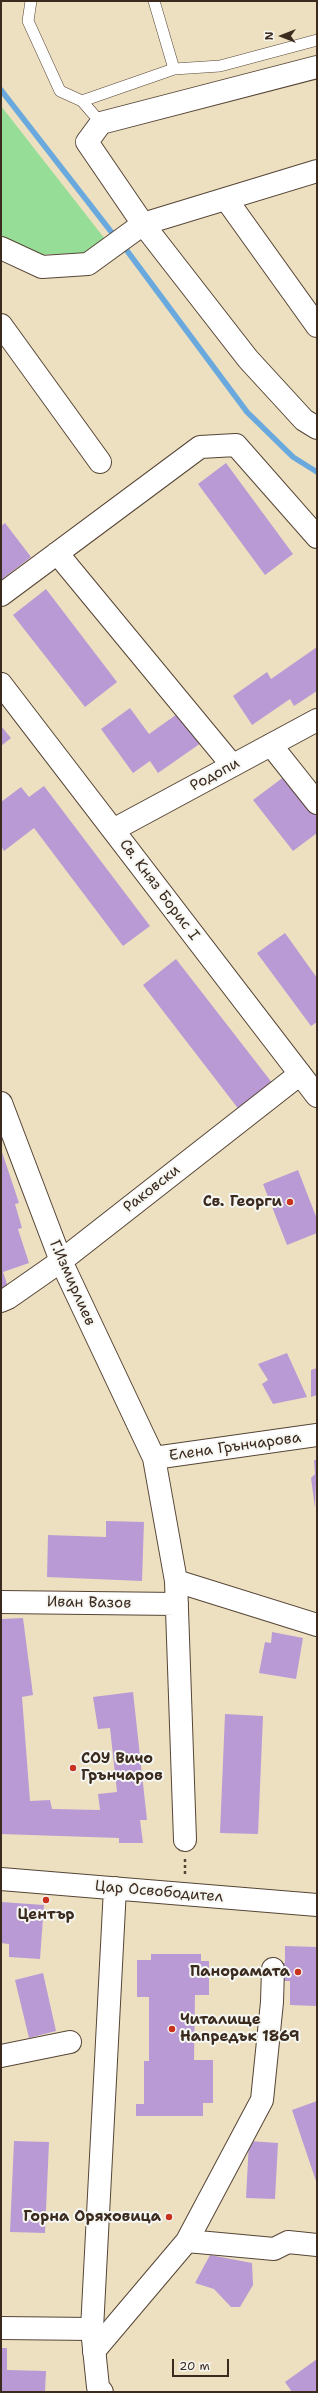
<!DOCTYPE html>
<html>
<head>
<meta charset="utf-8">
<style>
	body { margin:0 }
	#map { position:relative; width:318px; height:2393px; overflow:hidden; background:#ede0c0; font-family:"Shantell Sans",sans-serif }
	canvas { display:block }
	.frame { position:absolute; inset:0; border:2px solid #3b2a1e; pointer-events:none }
	.north { position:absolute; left:262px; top:16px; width:40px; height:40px; -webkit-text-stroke:3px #f6f6f2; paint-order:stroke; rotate:270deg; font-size:11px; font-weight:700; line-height:16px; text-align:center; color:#3b2a1e }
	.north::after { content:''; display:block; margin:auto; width:14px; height:18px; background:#3b2a1e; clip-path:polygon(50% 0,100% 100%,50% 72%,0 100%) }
	.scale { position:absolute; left:172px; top:2359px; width:57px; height:18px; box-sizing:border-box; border:2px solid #3b2a1e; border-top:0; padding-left:5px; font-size:12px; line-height:14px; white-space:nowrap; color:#3b2a1e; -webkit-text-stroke:3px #f6f6f2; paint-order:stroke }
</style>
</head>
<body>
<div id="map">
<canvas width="318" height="2393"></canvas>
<div class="frame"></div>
<div class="north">N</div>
<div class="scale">20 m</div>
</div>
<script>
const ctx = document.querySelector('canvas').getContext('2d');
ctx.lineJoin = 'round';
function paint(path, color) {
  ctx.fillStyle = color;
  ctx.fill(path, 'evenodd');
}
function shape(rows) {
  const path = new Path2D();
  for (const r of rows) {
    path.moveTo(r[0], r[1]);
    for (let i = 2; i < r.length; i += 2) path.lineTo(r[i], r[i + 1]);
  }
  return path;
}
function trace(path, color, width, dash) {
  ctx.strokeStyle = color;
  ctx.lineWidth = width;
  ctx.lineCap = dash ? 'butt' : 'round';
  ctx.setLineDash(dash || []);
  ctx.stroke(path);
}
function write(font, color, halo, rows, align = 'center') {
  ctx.font = font + ' "Shantell Sans",sans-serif';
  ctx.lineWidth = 4;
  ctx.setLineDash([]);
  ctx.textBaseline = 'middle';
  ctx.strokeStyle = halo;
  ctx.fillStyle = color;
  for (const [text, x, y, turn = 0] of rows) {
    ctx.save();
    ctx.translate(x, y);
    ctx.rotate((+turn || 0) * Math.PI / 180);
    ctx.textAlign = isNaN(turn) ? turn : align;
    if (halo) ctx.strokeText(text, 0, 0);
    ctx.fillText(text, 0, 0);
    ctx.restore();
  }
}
const green = shape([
	[1,106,105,239,84,253,30,255,1,235]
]);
const stream = shape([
	[1,90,116,238],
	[122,244,247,412,293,457,317,472]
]);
const building = shape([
	[226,463,293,554,265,575,198,484],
	[5,523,31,557,1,580,1,526],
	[46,589,117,682,85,707,13,615],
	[317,647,317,691,294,706,290,699,252,725,233,696,267,672,271,679],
	[130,708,149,734,180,712,201,743,158,773,150,761,133,773,101,729],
	[1,726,11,738,1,746],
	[285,776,317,817,317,833,293,851,253,800],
	[44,786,150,926,123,946,34,828,4,851,1,846,1,802,21,787,29,797],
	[285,933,317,978,317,1022,311,1026,257,953],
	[176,959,273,1084,240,1111,143,985],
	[2,1152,19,1203,15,1204,22,1228,18,1229,29,1263,3,1272,8,1287,1,1289],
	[298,1170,317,1219,317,1233,287,1245,263,1184],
	[287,1353,307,1397,273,1404,262,1384,268,1380,258,1364],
	[317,1368,317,1395,311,1397,311,1370],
	[314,1460,317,1460,315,1508,311,1478,315,1474],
	[106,1521,144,1522,142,1581,47,1577,48,1535,106,1537],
	[23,1618,33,1695,22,1697,30,1801,50,1800,52,1809,100,1810,98,1794,117,1792,110,1728,98,1729,93,1697,133,1692,147,1820,140,1820,143,1843,119,1843,119,1838,1,1834,1,1619],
	[272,1632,303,1638,296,1679,259,1673,265,1642,271,1643],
	[225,1714,263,1716,258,1834,220,1833],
	[1,1902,44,1905,40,1959,9,1957,9,1944,1,1943],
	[285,1946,317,1947,317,2006,290,2005,290,1981,279,1981,280,1963,285,1963],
	[151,1954,201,1954,201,1961,209,1961,209,1995,195,1995,194,2060,213,2060,213,2103,203,2103,203,2116,136,2116,136,2104,144,2104,144,2061,149,2061,149,1997,137,1997,137,1960,151,1960],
	[43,1973,56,2031,29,2038,15,1980],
	[317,2101,317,2184,292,2110],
	[14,2141,49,2142,45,2233,10,2232],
	[249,2141,278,2143,275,2199,246,2198],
	[210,2255,252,2263,253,2285,240,2307,231,2307,214,2289,195,2283],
	[1,2348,7,2348,7,2370,46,2371,45,2392,1,2392],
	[317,2359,317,2392,292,2392,285,2382]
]);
const path = shape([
	[185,1874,185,1859]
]);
const lane = shape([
	[31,1,28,21,60,91,82,101,101,123],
	[154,1,174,69,220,66,317,40],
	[82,101,174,69]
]);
const street = shape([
	[317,67,101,123,87,142,143,224,248,359,304,420,317,428],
	[226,199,317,326],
	[1,248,42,267,88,264,143,224,317,171],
	[1,325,100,462],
	[57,553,232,765],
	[1,595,200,447,236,445,317,537],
	[271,745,317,803],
	[1,1103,61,1261,154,1458,176,1581,185,1840],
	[1,1301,8,1298,61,1261,300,1074],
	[154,1458,317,1435],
	[176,1581,317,1625],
	[1,1602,177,1604],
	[1,2056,70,2042],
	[187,2241,274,2249,288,2242,317,2245],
	[1,2328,92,2329],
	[94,2351,187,2241,262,2100,272,2002,273,1969]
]);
const secondary = shape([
	[1,684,317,1096],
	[113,830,317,720],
	[1,1879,317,1905],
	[102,2392,98,2387,92,2329,115,1888]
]);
const markers = [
	[290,1202,4,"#c8321e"],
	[73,1768,4,"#c8321e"],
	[46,1900,4,"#c8321e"],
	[298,1972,4,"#c8321e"],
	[172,2029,4,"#c8321e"],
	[169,2217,4,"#c8321e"]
];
const streetNames = [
	["Родопи",215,775,-28],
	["Св. Княз Борис I",159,890,53],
	["Раковски",152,1189,-38],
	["Г.Измирлиев",72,1283,66],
	["Елена Грънчарова",235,1447,-8],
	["Иван Вазов",89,1603,1],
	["Цар Освободител",159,1892,5]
];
const poiNames = [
	["Св. Георги",282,1202],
	["СОУ Вичо",81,1759,"left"],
	["Грънчаров",81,1776,"left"],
	["Център",46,1915,"center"],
	["Панорамата",290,1972],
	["Читалище",180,2020,"left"],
	["Напредък 1869",180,2037,"left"],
	["Горна Оряховица",161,2217]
];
paint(green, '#96de98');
trace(stream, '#6aa9dd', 5.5);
paint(building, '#b99ad5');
trace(lane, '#564536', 12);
trace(street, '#564536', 24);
trace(secondary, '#564536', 24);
trace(path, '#564536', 2.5, [3, 3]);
trace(lane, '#fff', 11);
trace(street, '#fff', 22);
trace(secondary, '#fff', 22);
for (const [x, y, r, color] of markers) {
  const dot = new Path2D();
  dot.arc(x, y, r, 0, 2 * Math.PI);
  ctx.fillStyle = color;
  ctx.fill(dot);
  trace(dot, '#f6f6f2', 1.5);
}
write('15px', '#3b2a1e', '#f6f6f2', streetNames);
write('bold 15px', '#3b2a1e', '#f6f6f2', poiNames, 'right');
</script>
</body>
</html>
